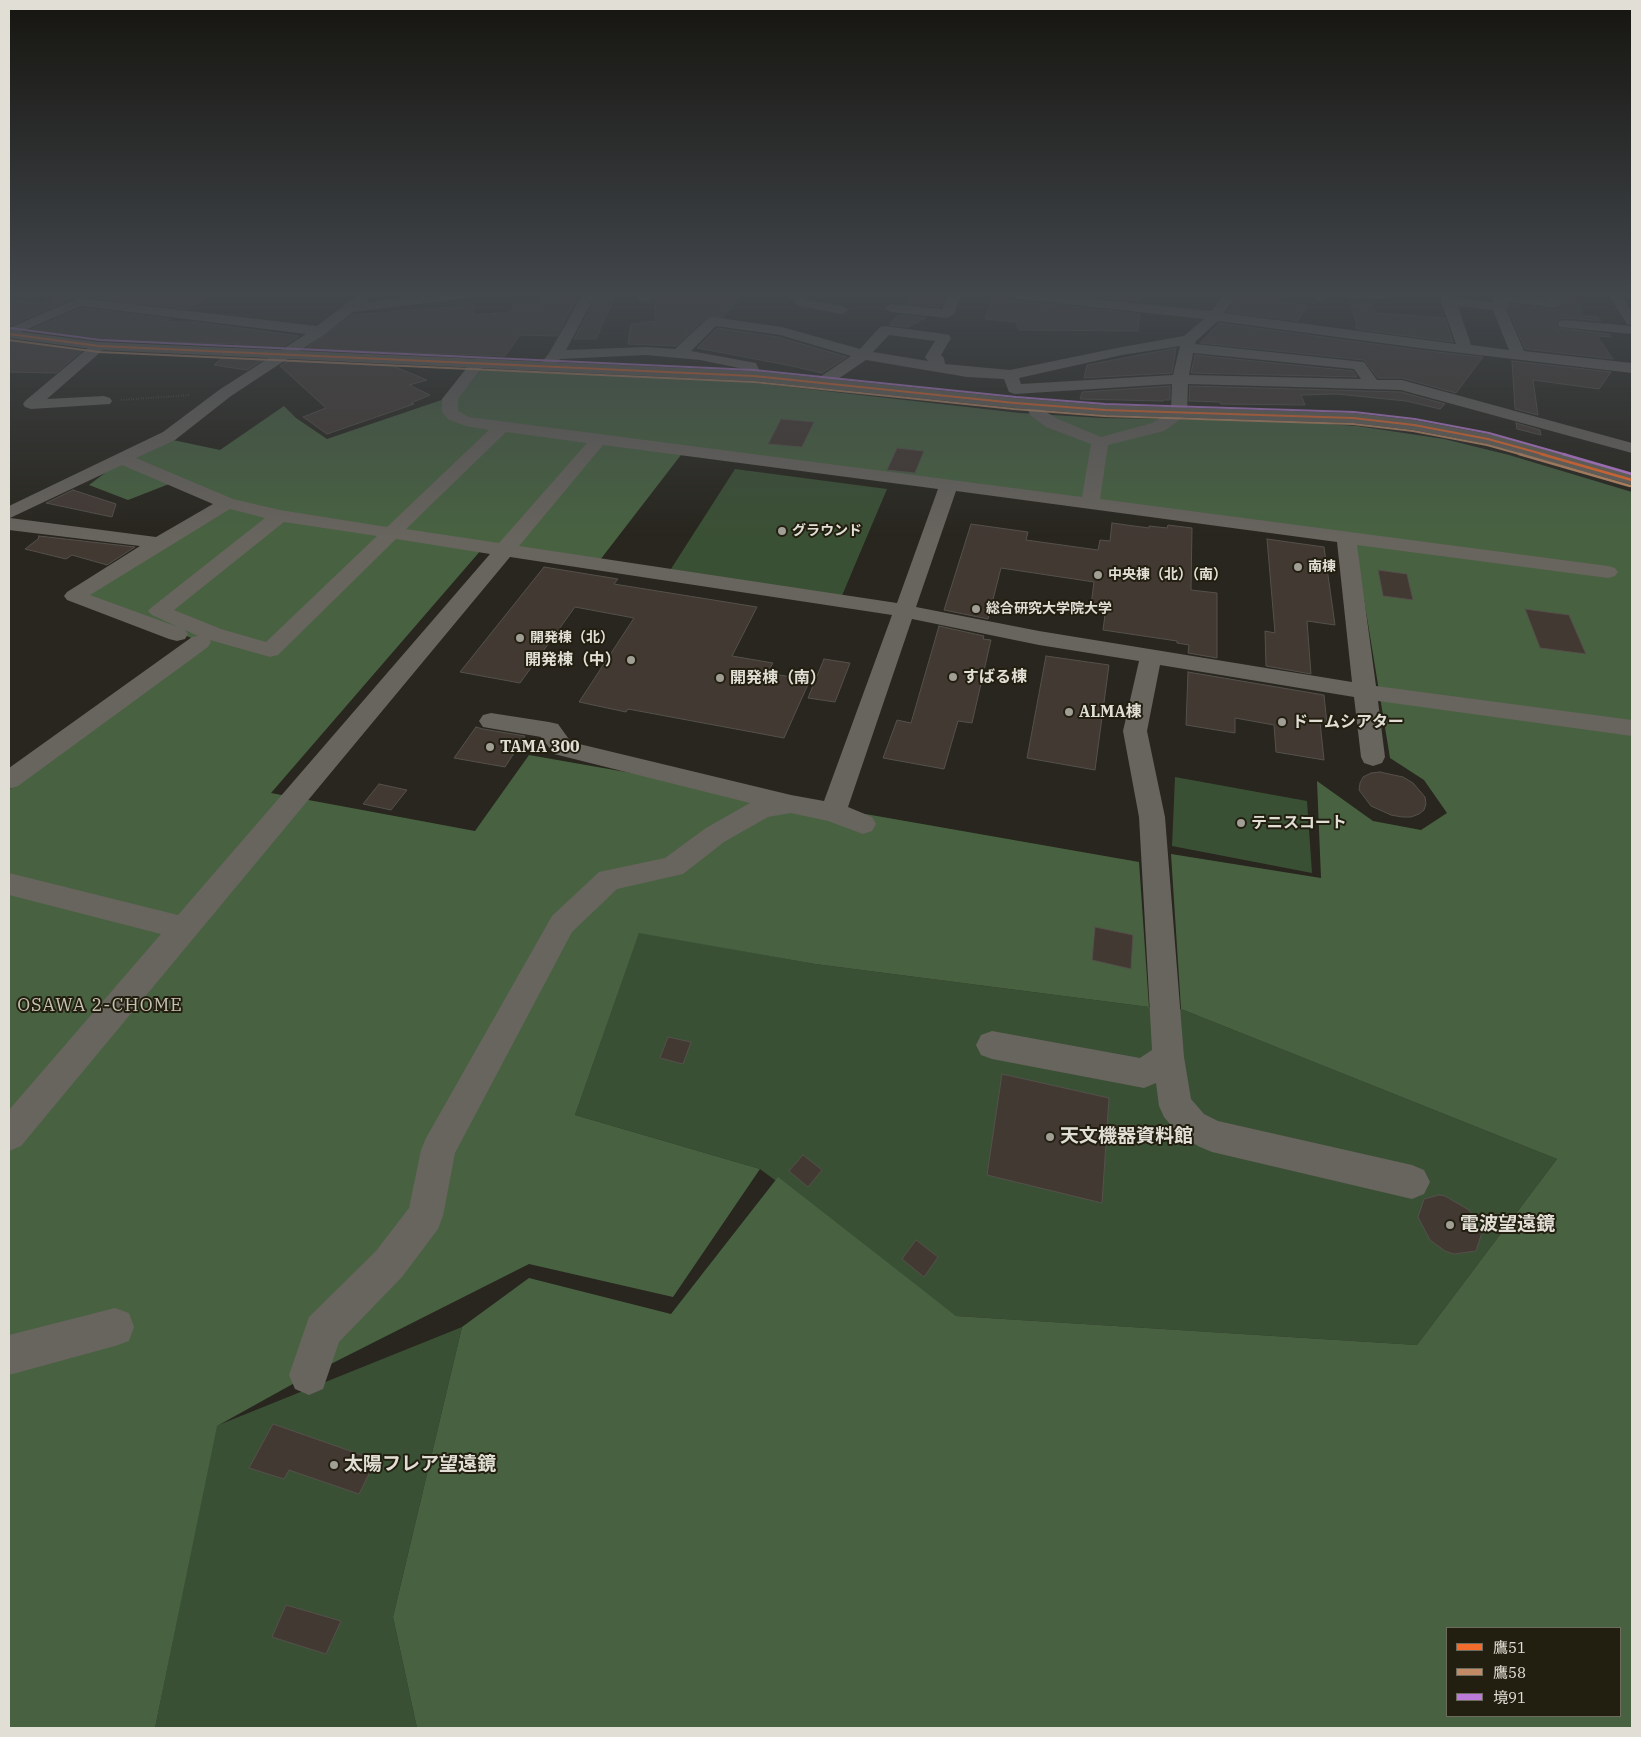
<!DOCTYPE html>
<html>
<head>
<meta charset="utf-8">
<style>
	body { margin:0 }
	#map { position:relative; width:1641px; height:1737px; overflow:hidden; background:#28261e; font-family:"IBM Plex Serif","Noto Sans JP",serif }
	canvas { display:block }
	.frame { position:absolute; inset:0; border:10px solid #e1ded5; pointer-events:none }
	.legend { position:absolute; left:1446px; top:1627px; width:175px; height:90px; box-sizing:border-box; background:#221f11; border:1px solid #6e6b5f; margin:0; padding:6px 9px; list-style:none; font-size:15px; color:#e1ded5 }
	.legend li { display:flex; align-items:center; gap:10px; height:25px }
	.legend b { width:25px; border:1px solid #6e6b5f }
</style>
</head>
<body>
<div id="map">
<canvas width="1641" height="1737"></canvas>
<div class="frame"></div>
<ul class="legend">
<li><b style="height:6px;background:#f36c2b"></b>鷹51</li>
<li><b style="height:6px;background:#c18c65"></b>鷹58</li>
<li><b style="height:6px;background:#bd7bd9"></b>境91</li>
</ul>
</div>
<script>
const ctx = document.querySelector('canvas').getContext('2d');
ctx.lineJoin = 'round';
function paint(path, color) {
  ctx.fillStyle = color;
  ctx.fill(path, 'evenodd');
}
function shape(rows) {
  const path = new Path2D();
  for (const r of rows) {
    path.moveTo(r[0], r[1]);
    for (let i = 2; i < r.length; i += 2) path.lineTo(r[i], r[i + 1]);
  }
  return path;
}
function trace(path, color, width, dash) {
  ctx.strokeStyle = color;
  ctx.lineWidth = width;
  ctx.lineCap = dash ? 'butt' : 'round';
  ctx.setLineDash(dash || []);
  ctx.stroke(path);
}
function write(font, color, halo, rows, align = 'center') {
  ctx.font = font + ' "IBM Plex Serif","Noto Sans JP",serif';
  ctx.lineWidth = 4;
  ctx.setLineDash([]);
  ctx.textBaseline = 'middle';
  ctx.strokeStyle = halo;
  ctx.fillStyle = color;
  for (const [text, x, y, turn = 0] of rows) {
    ctx.save();
    ctx.translate(x, y);
    ctx.rotate((+turn || 0) * Math.PI / 180);
    ctx.textAlign = isNaN(turn) ? turn : align;
    if (halo) ctx.strokeText(text, 0, 0);
    ctx.fillText(text, 0, 0);
    ctx.restore();
  }
}
const green = shape([
	[735,469,887,489,841,598,669,572],
	[1175,777,1307,801,1312,873,1172,846],
	[639,932,815,964,1149,1007,1181,1009,1557,1159,1417,1345,956,1316,760,1169,575,1115],
	[462,1327,393,1617,417,1728,155,1728,216,1426]
]);
const forest = shape([
	[481,370,737,381,1020,413,1102,418,1286,421,1357,426,1444,439,1509,455,1632,492,1632,1728,417,1728,393,1617,462,1327,529,1278,671,1314,778,1177,956,1316,1417,1345,1557,1159,1181,1009,1171,854,1321,878,1317,781,1373,821,1421,830,1447,813,1424,780,1390,758,1354,538,684,451,600,560,488,542,271,793,475,831,529,755,1139,862,1149,1007,815,964,639,933,575,1115,760,1169,673,1297,529,1264,309,1375,217,1426,155,1728,9,1728,9,790,204,643,86,596,227,499,169,484,128,500,89,485,109,470,168,439,220,450,284,406,296,418,327,439,462,393],
	[1447,1628,1620,1628,1620,1716,1447,1716]
]);
const building = shape([
	[59,294,213,294,188,309,78,296,9,326,9,299,42,304,59,294],
	[562,294,579,294,557,336,520,335,505,356,305,349,352,315,474,305,474,315,511,312,514,304,539,304,541,300,558,300,562,294],
	[656,294,743,294,723,317,707,317,676,346,628,344,631,324,655,321,656,294],
	[917,294,947,294,940,307,907,304,917,294],
	[1057,294,1143,294,1142,302,1057,294],
	[1240,294,1281,294,1275,300,1307,306,1298,321,1227,312,1240,294],
	[1559,294,1576,294,1583,316,1598,317,1601,321,1564,318,1559,319,1555,323,1557,328,1609,334,1611,337,1597,336,1613,359,1525,349,1508,309,1510,304,1556,310,1564,305,1559,294],
	[993,295,1002,296,1004,299,1009,300,1140,314,1138,331,1019,330,1016,322,985,319,993,295],
	[596,298,614,298,596,339,574,339,596,298],
	[1351,304,1373,306,1376,313,1445,318,1453,342,1356,329,1355,327,1357,327,1351,304],
	[81,308,171,319,166,322,195,322,299,336,281,348,234,346,237,344,99,340,28,331,81,308],
	[898,315,926,318,908,327,889,325,898,315],
	[1219,323,1419,350,1483,357,1456,393,1402,378,1378,378,1364,360,1200,343,1219,323],
	[717,328,778,337,847,357,822,373,787,365,697,348,717,328],
	[9,340,83,350,56,373,9,372,9,340],
	[1176,348,1172,373,1084,378,1087,365,1176,348],
	[1195,355,1353,371,1357,377,1191,373,1195,355],
	[222,358,263,360,247,370,214,365,222,358],
	[288,361,393,366,427,380,409,385,430,395,411,403,414,404,327,434,303,417,326,408,280,366,288,361],
	[1512,361,1611,372,1599,389,1533,380,1538,415,1515,409,1512,361],
	[1170,386,1170,400,1163,400,1163,401,1080,399,1082,392,1170,386],
	[1190,386,1401,392,1445,404,1440,409,1406,401,1337,394,1301,395,1305,405,1221,404,1220,402,1189,401,1190,386],
	[781,419,814,422,802,447,768,444,781,419],
	[1516,423,1540,430,1541,435,1517,429,1516,423],
	[897,448,924,451,915,473,887,470,897,448],
	[73,490,116,504,112,517,46,503,73,490],
	[1112,523,1149,528,1149,526,1167,528,1168,525,1192,528,1191,590,1217,593,1217,658,1188,653,1189,645,1177,643,1177,641,1103,630,1106,607,1091,605,1094,582,1001,568,988,619,944,610,971,524,1028,532,1026,540,1098,550,1100,540,1110,541,1112,523],
	[39,536,135,547,107,565,72,555,66,559,25,549,38,539,39,536],
	[1267,539,1324,547,1335,625,1307,621,1311,674,1266,666,1265,631,1275,633,1267,539],
	[544,567,618,579,614,584,757,607,732,656,773,663,767,673,810,680,784,738,628,709,626,712,579,702,634,618,575,607,520,683,460,672,544,567],
	[1378,570,1407,574,1413,600,1383,596,1378,570],
	[1525,609,1569,615,1586,654,1540,648,1525,609],
	[939,626,984,636,983,639,991,640,972,723,958,721,944,769,883,758,897,720,911,723,939,626],
	[1046,656,1109,665,1095,770,1027,758,1046,656],
	[824,659,850,663,835,702,808,698,824,659],
	[1188,672,1324,695,1327,724,1320,722,1324,760,1276,752,1274,725,1235,718,1235,733,1186,725,1188,672],
	[476,727,483,729,525,736,505,767,454,758,476,727],
	[1380,772,1403,777,1413,783,1425,797,1426,804,1424,810,1419,814,1411,817,1402,817,1391,815,1371,806,1359,790,1360,783,1363,777,1371,773,1380,772],
	[379,784,407,790,391,810,363,804,379,784],
	[1095,927,1133,935,1131,969,1092,960,1095,927],
	[668,1037,691,1042,683,1064,660,1058,668,1037],
	[1002,1074,1109,1098,1102,1203,987,1175,1002,1074],
	[803,1155,822,1170,808,1187,789,1171,803,1155],
	[1439,1195,1445,1196,1469,1210,1482,1232,1476,1251,1454,1254,1445,1251,1430,1240,1418,1217,1424,1199,1439,1195],
	[916,1240,938,1257,924,1277,902,1259,916,1240],
	[273,1424,376,1460,359,1494,289,1470,284,1479,249,1468,273,1424],
	[286,1605,341,1621,326,1654,272,1637,286,1605]
]);
const path = shape([
	[121,400,190,395]
]);
const minor = shape([
	[359,294,374,294,365,302,439,294,476,294,469,298,353,312,325,334,231,396,175,440,136,458,233,499,280,510,387,527,489,430,466,426,449,420,442,412,442,399,473,360,478,358,483,360,486,363,458,399,458,411,469,417,1082,497,1091,444,1046,427,1030,415,1026,405,1028,402,1040,402,1043,410,1058,419,1101,437,1152,423,1171,411,1172,384,1015,394,1009,392,1004,379,967,377,866,360,829,385,823,387,817,385,815,382,817,379,851,356,780,335,716,326,691,351,756,363,762,376,759,379,749,379,744,369,700,360,646,355,560,359,552,369,547,371,542,369,539,366,549,353,583,294,596,294,566,350,646,347,675,349,708,318,713,317,782,327,860,349,880,327,885,326,944,334,949,335,951,338,941,355,944,358,945,364,1010,370,1122,347,1184,336,1204,319,1009,298,1004,297,1003,294,1043,294,1211,311,1225,294,1238,294,1224,313,1456,344,1441,301,1441,294,1453,294,1455,298,1494,302,1492,294,1546,299,1545,294,1557,294,1562,304,1555,308,1508,302,1509,306,1506,309,1524,351,1632,363,1632,373,1419,348,1218,321,1196,341,1195,344,1364,362,1377,380,1402,380,1632,443,1632,453,1401,390,1188,384,1187,413,1185,416,1164,431,1108,445,1100,499,1608,566,1615,568,1618,572,1615,576,1608,578,1357,545,1376,686,1632,720,1632,736,1378,701,1385,757,1382,763,1373,766,1364,763,1361,757,1354,697,1160,665,1147,731,1165,817,1184,1057,1191,1099,1204,1114,1218,1121,1412,1165,1424,1170,1430,1182,1424,1194,1412,1199,1212,1152,1200,1147,1180,1136,1164,1117,1159,1106,1156,1083,1144,1088,992,1059,981,1055,976,1045,981,1035,992,1031,1140,1058,1152,1050,1139,817,1123,731,1139,661,1039,645,912,619,848,807,872,817,876,824,872,831,863,834,828,821,791,813,768,817,724,842,683,874,617,889,572,932,455,1153,443,1216,438,1229,402,1277,339,1342,323,1389,309,1395,295,1389,289,1375,309,1317,376,1251,409,1208,421,1150,426,1138,552,916,599,872,665,858,706,828,750,803,554,754,541,737,483,727,479,721,483,715,491,713,549,722,558,724,571,742,791,795,824,801,892,615,510,557,21,1146,9,1151,9,1110,161,934,9,895,9,873,178,915,490,554,396,539,278,655,270,657,210,640,211,642,208,647,18,786,9,789,9,768,192,637,198,636,185,630,188,634,185,639,177,641,169,639,67,600,64,596,67,592,140,546,9,530,9,506,163,432,219,390,306,334,81,306,9,337,9,328,79,298,317,326,359,294],
	[1458,306,1493,310,1509,350,1471,345,1458,306],
	[889,335,935,341,925,357,928,361,873,352,889,335],
	[1180,346,1173,375,1021,384,1019,378,1122,355,1180,346],
	[1193,353,1354,369,1361,379,1189,375,1193,353],
	[506,432,587,443,499,543,406,529,506,432],
	[603,445,938,489,897,603,519,546,603,445],
	[122,465,213,504,156,537,10,518,122,465],
	[956,491,1337,542,1352,682,1039,631,916,607,956,491],
	[230,509,265,518,152,607,148,611,152,615,178,627,90,595,230,509],
	[284,522,377,536,266,642,221,629,174,610,284,522],
	[639,294,653,294,650,301,645,302,640,301,638,298,639,294],
	[787,294,801,294,807,300,842,306,849,310,842,314,798,306,787,294],
	[949,294,962,294,954,314,947,318,891,312,884,308,891,304,942,309,949,294],
	[1314,294,1328,294,1325,300,1320,301,1315,300,1314,294],
	[1340,294,1390,294,1391,295,1384,299,1347,298,1340,294],
	[1608,294,1620,294,1632,311,1632,325,1627,324,1608,294],
	[1564,320,1632,326,1632,334,1559,327,1557,324,1559,321,1564,320],
	[99,342,104,343,106,346,104,349,47,399,104,396,110,398,112,401,110,404,31,409,25,407,23,404,25,401,94,343,99,342],
	[115,1308,129,1313,134,1327,129,1341,115,1346,9,1375,9,1335,115,1308]
]);
const major = shape([
	[9,330,99,342,754,371,1015,398,1105,405,1353,413,1414,420,1494,435,1632,474,1632,485,1486,444,1414,430,1353,423,1105,415,1015,408,754,381,99,350,9,338,9,330]
]);
const bus1Far1 = shape([
	[9,334,99,346,754,376,1015,403,1105,410,1353,418,1414,425,1488,439,1546,455]
]);
const bus1 = shape([
	[1541,454,1632,480]
]);
const bus2Far1 = shape([
	[9,340,99,352,754,382,1014,409,1105,416,1353,424,1413,431,1487,445,1523,455]
]);
const bus2 = shape([
	[1519,454,1630,486]
]);
const bus3Far1 = shape([
	[10,328,100,340,754,370,1016,397,1105,404,1354,412,1415,419,1489,433,1567,455]
]);
const bus3 = shape([
	[1563,454,1632,474]
]);
const markers = [
	[782,531,5,"#a09e95"],
	[1298,567,5,"#a09e95"],
	[1098,575,5,"#a09e95"],
	[976,609,5,"#a09e95"],
	[520,638,5,"#a09e95"],
	[631,660,5,"#a09e95"],
	[953,677,5,"#a09e95"],
	[720,678,5,"#a09e95"],
	[1069,712,5,"#a09e95"],
	[1282,722,5,"#a09e95"],
	[490,747,5,"#a09e95"],
	[1241,823,5,"#a09e95"],
	[1050,1137,5,"#a09e95"],
	[1450,1225,5,"#a09e95"],
	[334,1465,5,"#a09e95"]
];
const farPoinames = [
	["グラウンド",792,531],
	["南棟",1308,567],
	["中央棟（北）（南）",1108,575],
	["総合研究大学院大学",986,609],
	["開発棟（北）",530,638]
];
const poiNames = [
	["開発棟（中）",621,660,"right"],
	["すばる棟",963,677],
	["開発棟（南）",730,678],
	["ALMA棟",1079,712],
	["ドームシアター",1292,722],
	["TAMA 300",500,747],
	["テニスコート",1251,823]
];
const neighbourhoodNames = [
	["OSAWA 2-CHOME",100,1006]
];
const nearPoinames = [
	["天文機器資料館",1060,1137],
	["電波望遠鏡",1460,1225],
	["太陽フレア望遠鏡",344,1465]
];
paint(green, '#3a5034');
paint(forest, '#486241');
paint(building, '#433933');
trace(building, '#54504b', 1);
trace(path, '#63605a', 2, [0.5, 2]);
paint(minor, '#68645e');
paint(major, '#69645c');
trace(bus1Far1, '#f36c2b', 2);
trace(bus1, '#f36c2b', 2.5);
trace(bus2Far1, '#c18c65', 2);
trace(bus2, '#c18c65', 2.5);
trace(bus3Far1, '#bd7bd9', 2);
trace(bus3, '#bd7bd9', 2.5);
const sky = ctx.createLinearGradient(0, 0, 0, 537);
sky.addColorStop(0, '#161510');
sky.addColorStop(0.55, '#42474c');
sky.addColorStop(1, '#42474c00');
ctx.fillStyle = sky;
ctx.fillRect(0, 0, 1641, 537);
for (const [x, y, r, color] of markers) {
  const dot = new Path2D();
  dot.arc(x, y, r, 0, 2 * Math.PI);
  ctx.fillStyle = color;
  ctx.fill(dot);
  trace(dot, '#221f11', 2);
}
write('bold 14px', '#e1ded5', '#221f11', farPoinames, 'left');
write('bold 16px', '#e1ded5', '#221f11', poiNames, 'left');
ctx.letterSpacing = '1px';
write('18px', '#c6c2b0', '#221f11', neighbourhoodNames);
ctx.letterSpacing = '0px';
write('bold 19px', '#e1ded5', '#221f11', nearPoinames, 'left');
</script>
</body>
</html>
